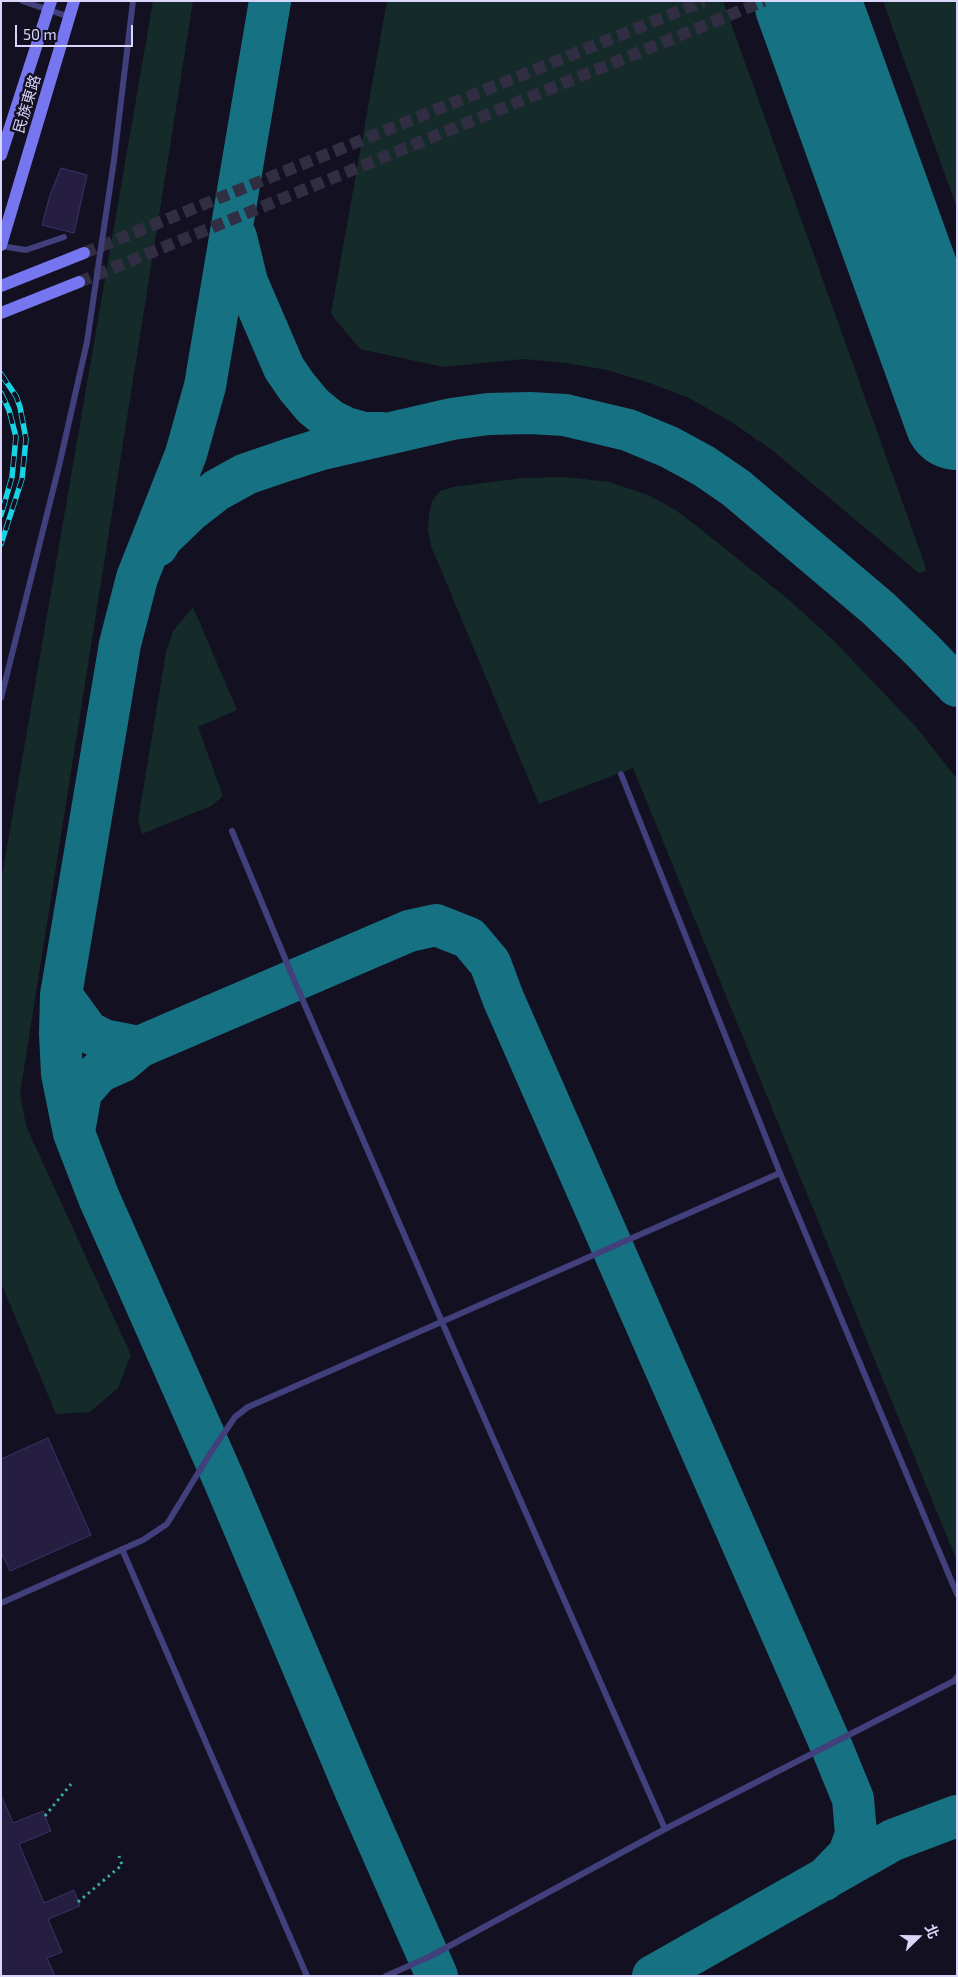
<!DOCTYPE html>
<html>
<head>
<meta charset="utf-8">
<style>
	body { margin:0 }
	#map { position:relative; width:958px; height:1977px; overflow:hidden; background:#131022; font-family:"Exo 2","Noto Sans TC",sans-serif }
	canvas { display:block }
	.frame { position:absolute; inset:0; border:2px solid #d9d5fb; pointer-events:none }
	.north { position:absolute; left:893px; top:1912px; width:50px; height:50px; -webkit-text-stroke:4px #131022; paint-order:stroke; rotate:68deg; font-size:14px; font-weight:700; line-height:20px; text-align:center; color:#d9d5fb }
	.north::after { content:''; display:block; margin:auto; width:18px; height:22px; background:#d9d5fb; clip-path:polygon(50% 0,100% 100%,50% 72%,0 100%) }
	.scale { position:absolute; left:15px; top:25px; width:118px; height:22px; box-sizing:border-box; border:2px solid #d9d5fb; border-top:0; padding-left:6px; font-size:15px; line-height:18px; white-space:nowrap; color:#d9d5fb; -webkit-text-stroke:4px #131022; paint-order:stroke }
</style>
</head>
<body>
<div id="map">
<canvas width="958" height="1977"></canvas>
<div class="frame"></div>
<div class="north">北</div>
<div class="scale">50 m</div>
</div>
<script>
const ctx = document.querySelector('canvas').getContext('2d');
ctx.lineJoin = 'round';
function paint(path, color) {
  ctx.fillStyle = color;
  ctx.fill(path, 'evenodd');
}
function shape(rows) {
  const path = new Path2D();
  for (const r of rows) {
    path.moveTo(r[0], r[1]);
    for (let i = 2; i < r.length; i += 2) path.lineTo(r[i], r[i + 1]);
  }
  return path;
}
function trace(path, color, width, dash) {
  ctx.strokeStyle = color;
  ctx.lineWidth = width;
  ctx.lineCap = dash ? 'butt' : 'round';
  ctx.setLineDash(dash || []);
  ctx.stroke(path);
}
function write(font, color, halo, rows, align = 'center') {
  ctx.font = font + ' "Exo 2","Noto Sans TC",sans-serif';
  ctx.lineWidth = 5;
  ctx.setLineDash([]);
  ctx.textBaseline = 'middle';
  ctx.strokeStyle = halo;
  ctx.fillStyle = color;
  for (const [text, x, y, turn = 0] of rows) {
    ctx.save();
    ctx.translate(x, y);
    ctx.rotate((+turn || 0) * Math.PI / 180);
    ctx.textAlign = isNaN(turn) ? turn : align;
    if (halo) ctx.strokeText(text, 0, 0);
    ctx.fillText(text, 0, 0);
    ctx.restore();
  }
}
const green = shape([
	[153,1,193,1,20,1094,26,1126,131,1355,118,1388,90,1412,56,1414,1,1283,1,882],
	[387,1,723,1,926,568,926,571,919,573,772,450,730,421,687,397,647,382,607,370,565,363,524,359,443,367,360,349,331,314],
	[883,1,957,1,957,208],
	[567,477,609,482,648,495,674,509,697,526,789,600,834,641,917,728,957,779,957,1561,633,768,539,804,431,546,428,530,429,515,432,501,440,491,453,487,522,478],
	[193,607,237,710,198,727,223,796,211,806,142,834,138,820,166,652,173,631]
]);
const taxiway = shape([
	[270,1,205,386,186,454,137,578,120,644,61,995,60,1034,62,1074,74,1133,99,1198,224,1480,356,1792,437,1976],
	[236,237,247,282,284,368,297,387,313,406,330,420,346,428,364,433,382,433],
	[157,546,162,538,190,511,217,490,246,474,287,460,322,449,452,419,488,414,530,413,565,415,628,430,669,447,704,466,736,488,878,608,921,649,957,686],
	[61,995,88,1032,104,1040,139,1047],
	[74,1132,81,1092,99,1072,121,1062,139,1047,409,931,436,925,469,938,490,963,503,998,833,1750,853,1799,856,1834,849,1854,824,1880],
	[653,1976,893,1840,957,1816]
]);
const runway = shape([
	[807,1,957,417]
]);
const building = shape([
	[61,168,87,175,74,233,42,225,50,195,61,168],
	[48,1438,91,1535,10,1571,1,1552,1,1459,48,1438],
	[1,1795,13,1823,43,1811,51,1831,19,1844,44,1903,74,1890,80,1906,48,1919,62,1952,47,1958,55,1976,1,1976,1,1795]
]);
const secondaryTunnel = shape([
	[84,253,704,1],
	[79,282,764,1]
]);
const path = shape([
	[45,1816,71,1784],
	[78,1902,122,1865,119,1856]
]);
const lane = shape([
	[22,1,70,17],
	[1,246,26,250,64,237],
	[1,698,59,466,87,342,114,160,133,1],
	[621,774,780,1173,957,1594],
	[232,831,294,980,442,1322,665,1829],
	[122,1549,307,1976],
	[1,1603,143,1540,167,1524,211,1452,235,1417,248,1407,780,1173],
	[386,1976,429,1957,665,1829,954,1681,957,1677]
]);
const secondary = shape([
	[1,155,51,1],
	[1,245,74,1],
	[1,286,84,253],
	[1,313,79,282]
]);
const rail = shape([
	[1,374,16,396,20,407,26,439,22,479,1,544],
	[1,393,9,410,16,437,12,477,1,515]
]);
const streetNames = [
	["民族東路",27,104,-73]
];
paint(green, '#142b2a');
trace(taxiway, '#167283', 42);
trace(runway, '#167283', 106);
paint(building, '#251e41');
trace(building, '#3d326a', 1);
trace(secondaryTunnel, '#312e43', 12, [12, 6]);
trace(path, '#3ba9a1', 3, [2.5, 4]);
trace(lane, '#41407c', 6);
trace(secondary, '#7776f1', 12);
trace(rail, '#18d3e4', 5.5);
trace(rail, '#131022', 4, [11]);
write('15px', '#d9d5fb', '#131022', streetNames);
</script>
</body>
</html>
